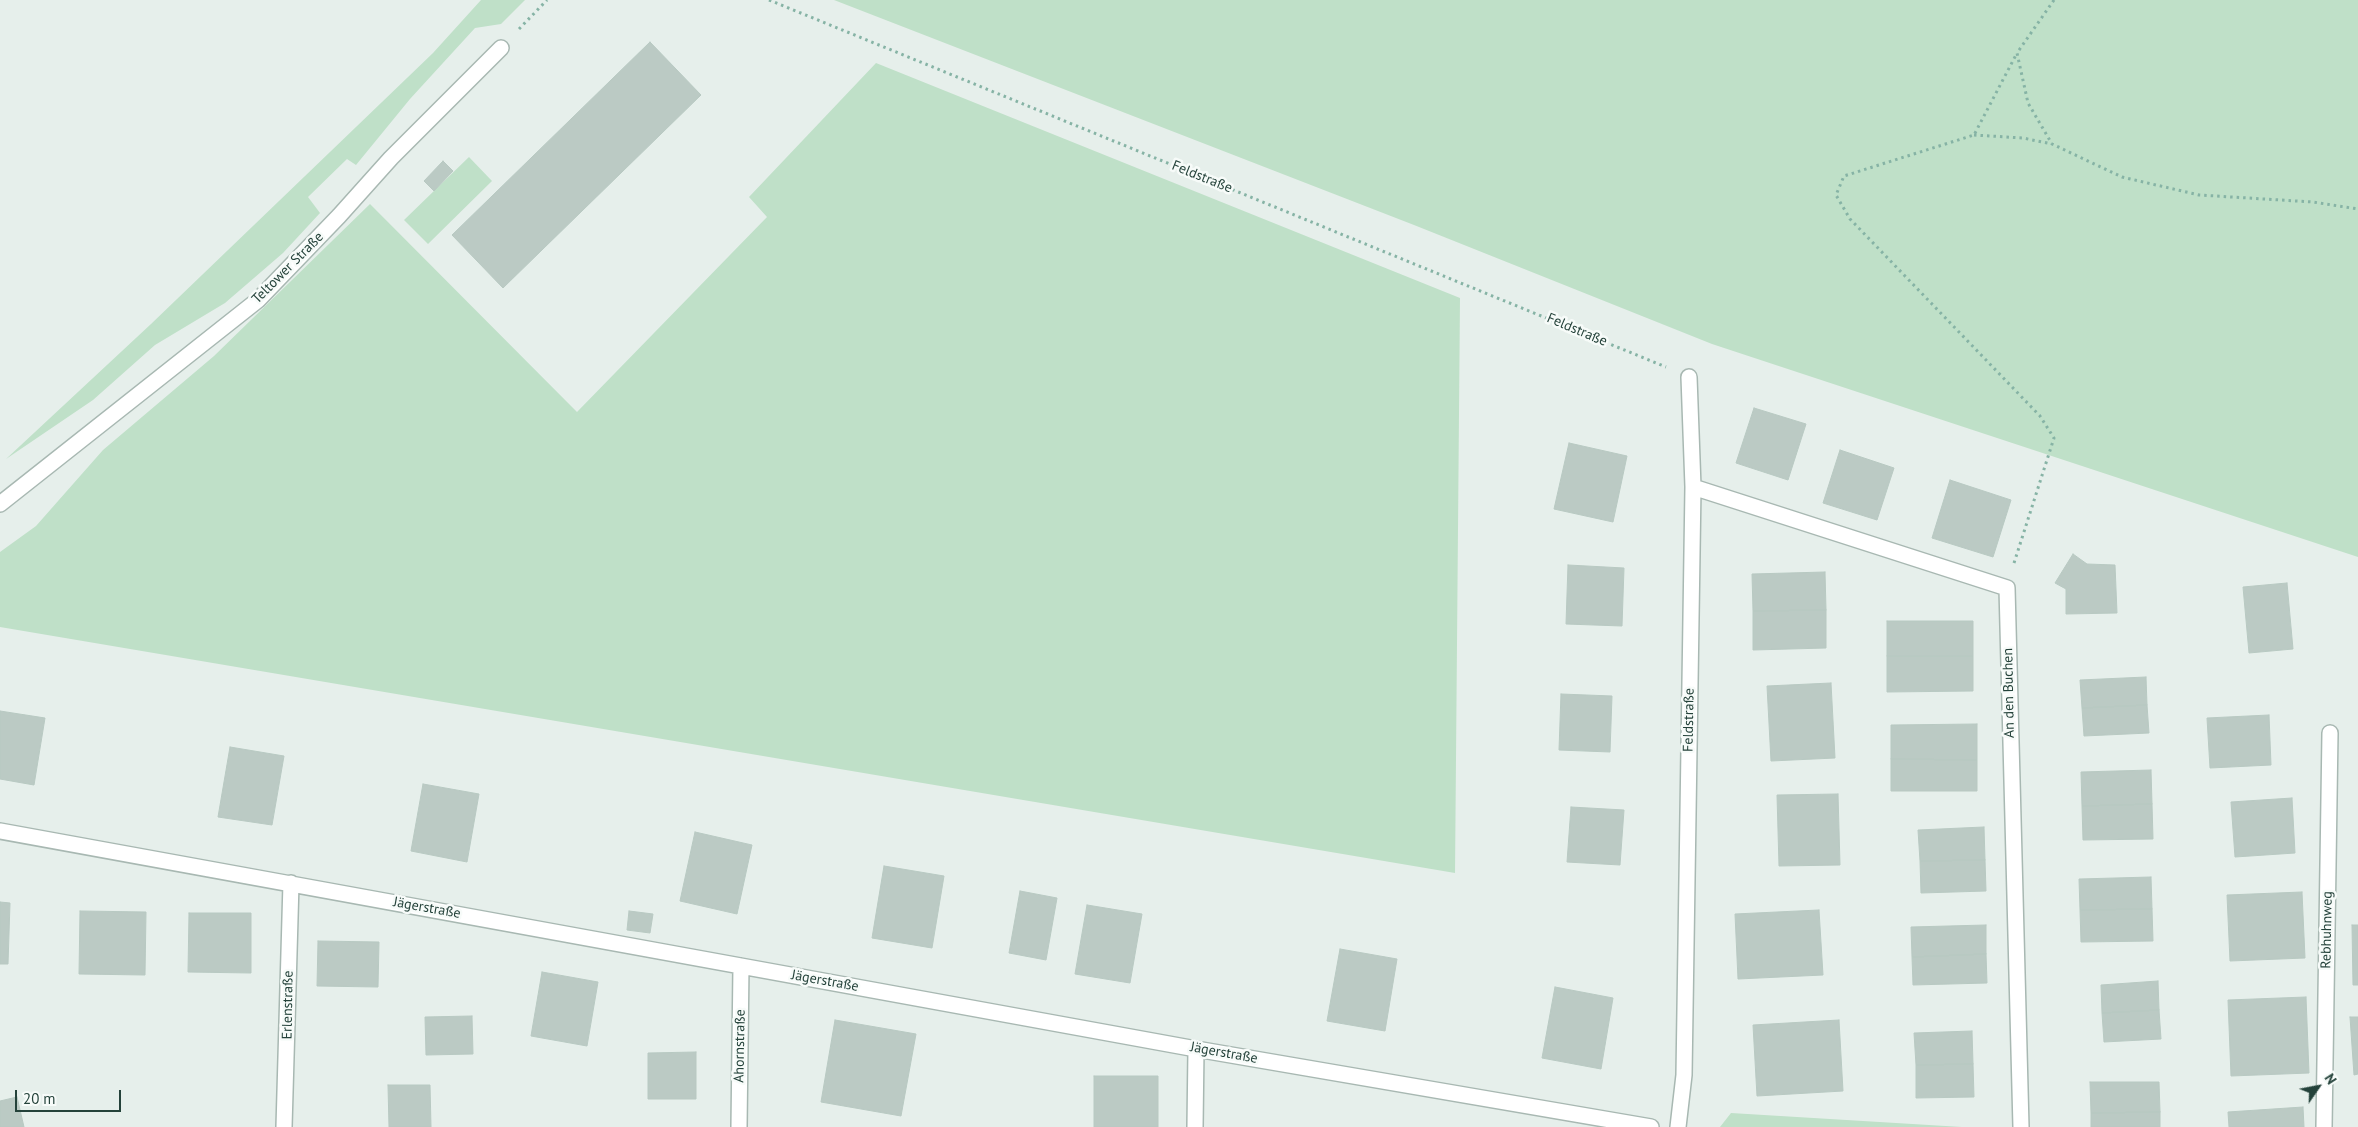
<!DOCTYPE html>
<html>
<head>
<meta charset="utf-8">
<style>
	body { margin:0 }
	#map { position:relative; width:2358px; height:1127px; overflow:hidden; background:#e6efeb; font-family:"PT Sans",sans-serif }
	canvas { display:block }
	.north { position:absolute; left:2293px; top:1062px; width:50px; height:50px; -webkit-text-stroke:4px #f7fbf9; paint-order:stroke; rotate:57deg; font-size:14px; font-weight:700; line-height:20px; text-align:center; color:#24423a }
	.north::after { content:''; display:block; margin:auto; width:18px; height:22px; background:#24423a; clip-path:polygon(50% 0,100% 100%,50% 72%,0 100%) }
	.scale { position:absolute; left:15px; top:1090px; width:106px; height:22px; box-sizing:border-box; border:2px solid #24423a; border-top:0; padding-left:6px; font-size:15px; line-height:18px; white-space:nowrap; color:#24423a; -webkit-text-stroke:4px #f7fbf9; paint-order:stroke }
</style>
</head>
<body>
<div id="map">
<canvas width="2358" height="1127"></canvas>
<div class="north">N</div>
<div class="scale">20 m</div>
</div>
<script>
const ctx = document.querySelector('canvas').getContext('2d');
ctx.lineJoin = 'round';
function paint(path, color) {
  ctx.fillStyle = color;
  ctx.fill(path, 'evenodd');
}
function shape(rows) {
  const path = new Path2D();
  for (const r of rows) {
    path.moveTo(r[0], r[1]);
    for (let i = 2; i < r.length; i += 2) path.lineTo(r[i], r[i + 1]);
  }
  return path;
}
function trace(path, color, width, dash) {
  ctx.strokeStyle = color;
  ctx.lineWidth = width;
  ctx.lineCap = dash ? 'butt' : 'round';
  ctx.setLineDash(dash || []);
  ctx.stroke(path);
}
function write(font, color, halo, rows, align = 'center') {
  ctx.font = font + ' "PT Sans",sans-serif';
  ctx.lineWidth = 5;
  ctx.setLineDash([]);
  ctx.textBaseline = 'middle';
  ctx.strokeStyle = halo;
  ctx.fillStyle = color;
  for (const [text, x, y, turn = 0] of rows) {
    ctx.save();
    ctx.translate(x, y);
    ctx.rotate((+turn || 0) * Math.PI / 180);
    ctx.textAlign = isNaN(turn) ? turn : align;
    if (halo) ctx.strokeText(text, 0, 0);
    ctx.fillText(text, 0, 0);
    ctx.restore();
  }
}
const green = shape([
	[481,0,525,0,501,24,475,28,410,99,356,165,347,159,308,197,320,213,283,253,225,303,155,345,93,400,6,459,151,324,433,53],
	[834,0,2358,0,2358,557,1712,344,1414,225],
	[876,63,1460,298,1455,873,0,627,0,552,36,526,103,450,214,356,370,204,577,412,767,217,749,197],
	[469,157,492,181,428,244,404,220],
	[1731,1113,1962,1127,1720,1127]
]);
const building = shape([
	[650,42,701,95,503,288,452,235,650,42],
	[443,161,453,171,434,191,424,181,443,161],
	[1754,408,1806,424,1788,480,1736,463,1754,408],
	[1569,443,1627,456,1613,522,1554,509,1569,443],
	[1840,450,1894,468,1877,520,1823,503,1840,450],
	[1950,480,2011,500,1993,557,1932,538,1950,480],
	[2073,554,2087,564,2115,565,2117,613,2066,614,2066,589,2055,583,2073,554],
	[1568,565,1624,568,1622,626,1566,624,1568,565],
	[1825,572,1826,610,1753,611,1752,574,1825,572],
	[2287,583,2293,649,2249,653,2243,587,2287,583],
	[1826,610,1826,648,1753,650,1753,611,1826,610],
	[1887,621,1973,621,1973,656,1887,656,1887,621],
	[1887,656,1973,656,1973,691,1887,692,1887,656],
	[2146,677,2147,705,2082,708,2080,680,2146,677],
	[1831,683,1835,758,1771,761,1767,686,1831,683],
	[1561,694,1612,696,1610,752,1559,750,1561,694],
	[2147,705,2149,733,2084,736,2082,708,2147,705],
	[0,711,45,718,34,785,0,779,0,711],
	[2269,715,2271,765,2210,768,2207,718,2269,715],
	[1977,724,1977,760,1891,759,1891,725,1977,724],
	[230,747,284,756,272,825,218,817,230,747],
	[1891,759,1977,760,1977,791,1891,791,1891,759],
	[2151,770,2152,804,2082,806,2081,772,2151,770],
	[423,784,479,794,467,862,411,851,423,784],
	[1838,794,1840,865,1779,866,1777,795,1838,794],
	[2292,798,2295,853,2235,857,2231,802,2292,798],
	[2152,804,2153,839,2083,840,2082,806,2152,804],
	[1571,807,1624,810,1620,865,1567,862,1571,807],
	[1984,827,1985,860,1920,861,1918,830,1984,827],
	[695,832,752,845,737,914,680,901,695,832],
	[1985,860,1986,891,1921,893,1920,861,1985,860],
	[884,866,944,876,932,948,872,938,884,866],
	[2151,877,2152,909,2080,910,2079,879,2151,877],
	[1020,891,1057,898,1046,960,1009,953,1020,891],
	[2302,892,2305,958,2230,961,2227,895,2302,892],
	[0,902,10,903,8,964,0,964,0,902],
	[1087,905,1142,914,1130,983,1075,974,1087,905],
	[2152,909,2153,941,2081,942,2080,910,2152,909],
	[1819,910,1823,975,1738,979,1735,914,1819,910],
	[80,911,146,912,145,975,79,974,80,911],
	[629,911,653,914,650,933,627,930,629,911],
	[189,913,251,913,251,973,188,972,189,913],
	[1986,925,1986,954,1912,957,1911,927,1986,925],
	[2352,925,2358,925,2358,985,2353,985,2352,925],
	[318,941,379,942,378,987,317,986,318,941],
	[1340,949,1397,959,1385,1031,1327,1021,1340,949],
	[1986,954,1987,983,1913,985,1912,957,1986,954],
	[542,972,598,982,587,1046,531,1036,542,972],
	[2158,981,2159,1010,2102,1013,2101,985,2158,981],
	[1555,987,1613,998,1601,1069,1542,1058,1555,987],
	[2306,997,2309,1073,2231,1076,2228,1000,2306,997],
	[2159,1010,2161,1039,2104,1042,2102,1013,2159,1010],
	[472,1016,473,1054,426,1055,425,1017,472,1016],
	[2350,1017,2358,1017,2358,1074,2354,1075,2350,1017],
	[835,1020,916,1034,901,1116,821,1102,835,1020],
	[1839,1020,1843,1091,1757,1096,1753,1025,1839,1020],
	[1972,1031,1973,1064,1916,1065,1914,1033,1972,1031],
	[696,1052,696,1099,648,1099,648,1053,696,1052],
	[1973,1064,1974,1097,1916,1098,1916,1065,1973,1064],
	[1094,1076,1158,1076,1158,1127,1094,1127,1094,1076],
	[2090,1082,2159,1082,2160,1112,2091,1113,2090,1082],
	[388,1085,430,1085,431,1127,389,1127,388,1085],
	[17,1097,24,1127,0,1127,0,1101,17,1097],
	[2303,1107,2304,1127,2229,1127,2228,1112,2303,1107],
	[2160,1112,2160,1127,2091,1127,2091,1113,2160,1112]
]);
const path = shape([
	[769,0,1666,367],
	[2054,0,2017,53,2028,103,2052,144,2122,177,2199,195,2313,202,2358,209],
	[519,29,547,0],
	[1974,135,2023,138,2052,144],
	[2014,563,2054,438,2040,416,1850,219,1836,195,1844,176,1974,135,2017,53]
]);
const service = shape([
	[0,504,258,300,339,216,391,158,501,48]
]);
const minor = shape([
	[1693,487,2007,588,2021,1127],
	[0,831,1196,1049,1651,1127],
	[284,1127,291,883],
	[739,1127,741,966],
	[1195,1127,1196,1049],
	[1678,1127,1684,1075,1693,487,1689,377],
	[2324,1127,2330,733]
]);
const streetNames = [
	["Feldstraße",1202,177,22],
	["Teltower Straße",288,268,-45],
	["Feldstraße",1577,330,23],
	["An den Buchen",2009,693,-91],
	["Feldstraße",1689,720,-89],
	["Jägerstraße",427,908,10],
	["Rebhuhnweg",2327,930,-89],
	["Jägerstraße",825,981,10],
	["Erlenstraße",288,1005,-89],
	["Ahornstraße",740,1046,-89],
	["Jägerstraße",1224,1053,10]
];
paint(green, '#bfe0c8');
paint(building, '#bbcac4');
trace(building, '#b8c9c2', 1);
trace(service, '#a8b8b2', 18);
trace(minor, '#a8b8b2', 18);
trace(path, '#86b3a5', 3, [2.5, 4]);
trace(service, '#fff', 15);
trace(minor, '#fff', 15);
write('14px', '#24423a', '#f7fbf9', streetNames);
</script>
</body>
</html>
